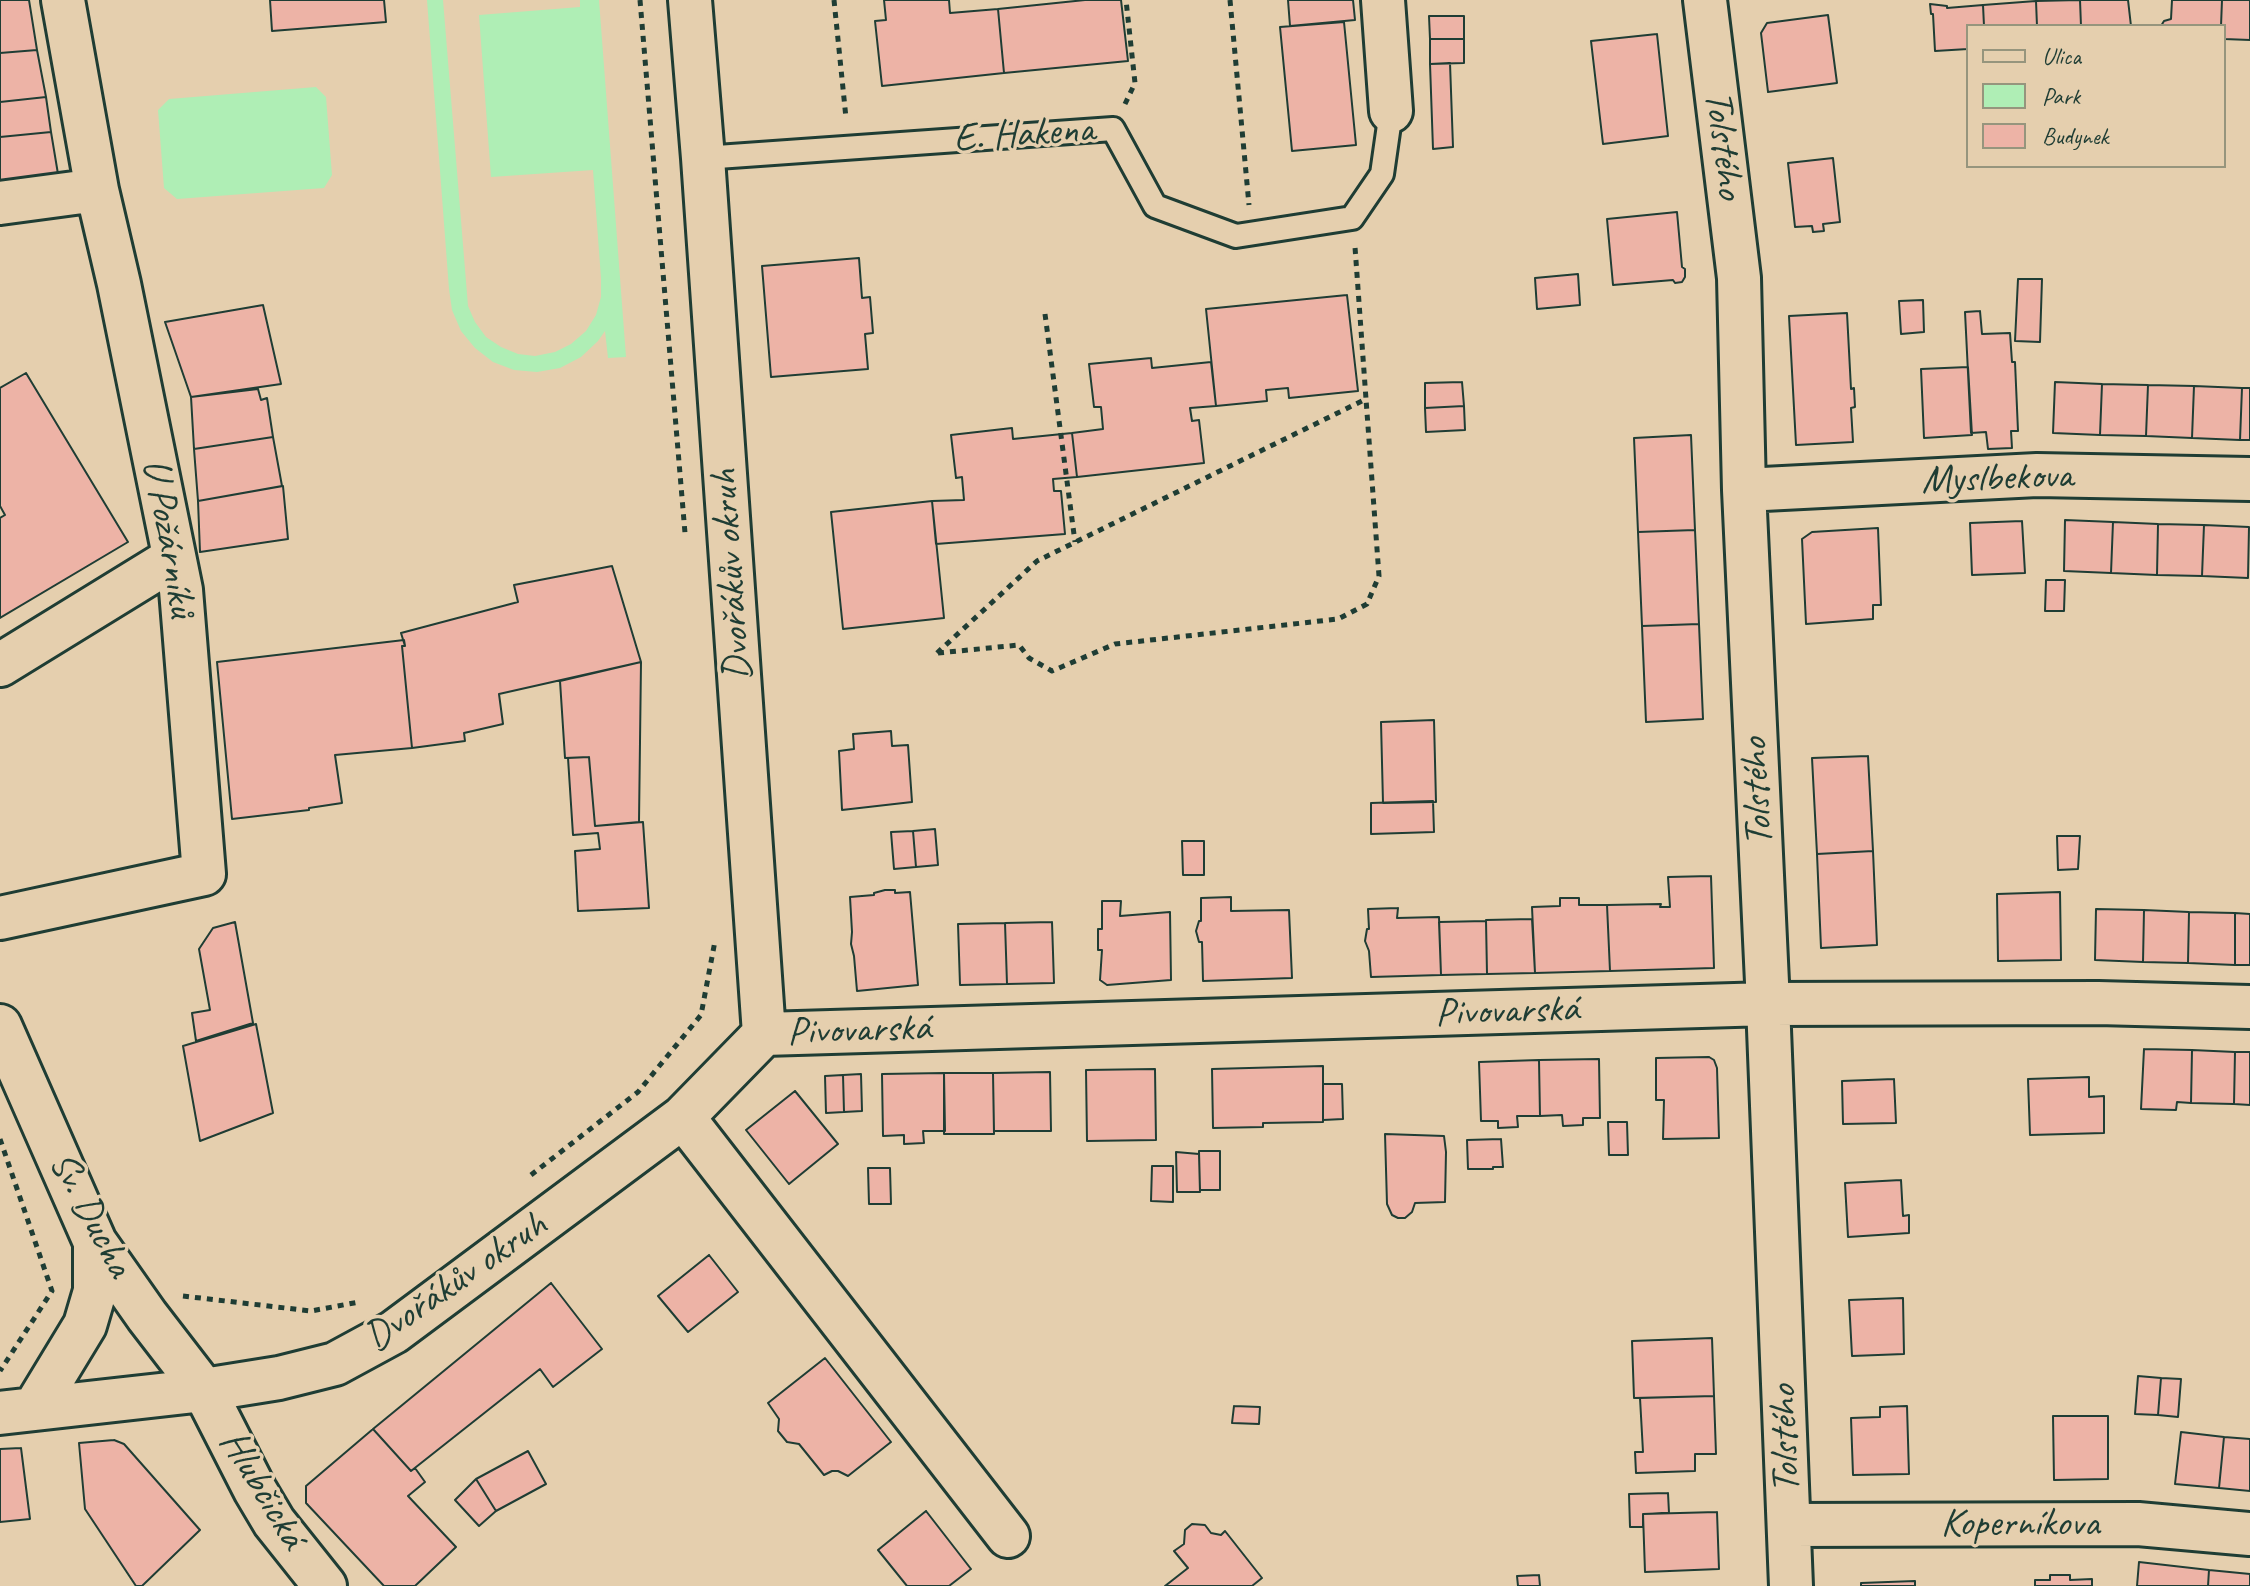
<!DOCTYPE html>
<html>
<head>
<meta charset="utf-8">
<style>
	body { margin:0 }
	#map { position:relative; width:2250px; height:1586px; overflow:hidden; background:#e5cfae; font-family:Caveat,sans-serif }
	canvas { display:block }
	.legend { position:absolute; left:1966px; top:24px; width:260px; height:144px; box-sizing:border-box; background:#e5cfae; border:2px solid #96957d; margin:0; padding:10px 14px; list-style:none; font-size:24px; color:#1f3d34 }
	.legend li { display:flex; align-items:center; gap:16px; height:40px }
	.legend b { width:40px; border:2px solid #96957d }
</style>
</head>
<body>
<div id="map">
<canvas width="2250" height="1586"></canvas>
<ul class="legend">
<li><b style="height:10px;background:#e5cfae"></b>Ulica</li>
<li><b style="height:22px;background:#afeeb5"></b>Park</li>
<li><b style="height:22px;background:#edb3a6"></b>Budynek</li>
</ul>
</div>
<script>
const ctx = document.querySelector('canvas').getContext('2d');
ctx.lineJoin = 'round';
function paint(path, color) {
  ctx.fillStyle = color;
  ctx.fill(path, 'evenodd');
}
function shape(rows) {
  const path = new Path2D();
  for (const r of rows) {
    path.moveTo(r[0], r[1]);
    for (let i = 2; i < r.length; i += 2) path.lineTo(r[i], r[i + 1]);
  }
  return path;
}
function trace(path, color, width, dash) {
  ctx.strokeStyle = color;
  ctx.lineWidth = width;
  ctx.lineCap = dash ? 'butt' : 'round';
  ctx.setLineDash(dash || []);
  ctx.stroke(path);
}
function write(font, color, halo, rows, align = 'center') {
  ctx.font = font + ' Caveat,sans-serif';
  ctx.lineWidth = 7;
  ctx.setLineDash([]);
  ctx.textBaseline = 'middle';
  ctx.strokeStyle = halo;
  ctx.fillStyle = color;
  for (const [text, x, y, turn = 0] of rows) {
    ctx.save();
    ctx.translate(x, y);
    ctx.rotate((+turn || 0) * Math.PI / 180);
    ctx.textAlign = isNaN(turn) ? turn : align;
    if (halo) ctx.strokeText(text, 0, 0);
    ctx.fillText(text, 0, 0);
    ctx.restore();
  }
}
const green = shape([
	[427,0,443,0,468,306,475,322,486,337,501,347,518,354,535,356,555,352,571,344,586,331,596,315,601,297,601,278,593,170,491,177,479,15,580,7,580,0,599,0,626,357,608,358,605,331,598,341,581,357,560,368,537,372,514,370,493,362,475,348,461,331,452,310,449,289],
	[316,87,326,97,332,175,324,188,177,199,164,188,158,110,169,99]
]);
const building = shape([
	[0,0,29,0,37,50,0,53,0,0],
	[270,0,384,0,386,22,272,31,270,0],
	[884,0,949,0,950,13,998,9,1004,73,882,86,875,21,886,20,884,0],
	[1085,0,1121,0,1128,61,1004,73,998,9,1085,0],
	[1288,0,1353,0,1355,20,1290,26,1288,0],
	[2080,0,2128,0,2131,26,2081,26,2080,0],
	[2080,0,2081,26,2037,26,2036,1,2080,0],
	[2172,0,2222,0,2221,26,2161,26,2164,21,2171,19,2172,0],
	[2222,0,2250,0,2250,40,2224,39,2224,26,2221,26,2222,0],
	[2036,1,2037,26,1984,26,1983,5,2036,1],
	[1930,4,1947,6,1947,8,1983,5,1984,26,1968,26,1968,49,1935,51,1933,14,1931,14,1930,4],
	[1828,15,1837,83,1768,92,1761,33,1767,23,1828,15],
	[1429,16,1464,16,1464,39,1430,39,1429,16],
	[1344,22,1356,145,1292,151,1280,27,1344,22],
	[1657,34,1668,136,1603,144,1591,41,1657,34],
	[1430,39,1464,39,1464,63,1430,64,1430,39],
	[37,50,46,97,0,102,0,53,37,50],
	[1450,63,1453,147,1433,149,1430,64,1450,63],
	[46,97,51,132,0,137,0,102,46,97],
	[51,132,59,180,0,188,0,137,51,132],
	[1833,158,1840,222,1823,224,1824,231,1813,232,1812,226,1795,227,1788,163,1833,158],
	[1677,212,1682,267,1685,269,1685,277,1682,282,1675,283,1673,280,1613,285,1607,219,1677,212],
	[859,258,862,298,870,297,873,333,865,334,868,369,771,377,762,266,859,258],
	[1578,274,1580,305,1537,309,1535,278,1578,274],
	[2018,279,2042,279,2040,342,2015,341,2018,279],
	[1347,295,1358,391,1289,398,1288,388,1266,390,1267,401,1216,406,1206,309,1347,295],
	[1923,300,1924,332,1901,334,1899,301,1923,300],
	[263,305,281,384,191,397,165,322,263,305],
	[1980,311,1982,334,2010,333,2012,362,2015,362,2018,431,2011,431,2012,448,1988,449,1986,432,1971,433,1965,312,1980,311],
	[1847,313,1851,389,1854,388,1855,407,1851,408,1853,442,1796,445,1789,316,1847,313],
	[1151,358,1152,368,1211,362,1216,406,1190,408,1192,421,1199,420,1204,463,1077,477,1072,433,1103,429,1101,407,1094,407,1089,364,1151,358],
	[1968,367,1972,435,1924,438,1921,369,1968,367],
	[26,373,128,542,0,618,0,518,5,515,0,506,0,388,26,373],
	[1462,382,1464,406,1425,408,1425,383,1462,382],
	[2055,382,2102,384,2100,435,2053,433,2055,382],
	[2102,384,2148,385,2146,436,2100,435,2102,384],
	[2148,385,2194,386,2192,438,2146,436,2148,385],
	[2194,386,2242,388,2240,440,2192,438,2194,386],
	[2242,388,2250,388,2250,440,2240,440,2242,388],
	[258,389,261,400,267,398,273,437,194,449,191,397,258,389],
	[1464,406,1465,430,1426,432,1425,408,1464,406],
	[1012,428,1013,439,1072,433,1077,477,1053,479,1054,491,1061,491,1065,534,936,544,932,501,964,500,962,477,956,478,951,435,1012,428],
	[1691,435,1695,530,1638,532,1634,438,1691,435],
	[273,437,282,486,198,501,194,449,273,437],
	[283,486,288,539,200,552,198,501,283,486],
	[932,501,944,618,843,629,831,512,932,501],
	[2065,520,2113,522,2111,573,2064,571,2065,520],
	[2022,521,2025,573,1972,575,1970,523,2022,521],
	[2113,522,2158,524,2157,575,2111,573,2113,522],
	[2158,524,2204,525,2202,576,2157,575,2158,524],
	[2204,525,2249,527,2248,578,2202,576,2204,525],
	[1878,528,1881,605,1873,605,1873,619,1806,624,1802,539,1812,532,1878,528],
	[1695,530,1699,624,1642,626,1638,532,1695,530],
	[612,566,641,662,499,694,503,724,464,733,465,741,412,748,402,646,405,646,401,633,518,602,514,585,612,566],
	[2046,580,2065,580,2064,611,2045,611,2046,580],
	[1699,624,1703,719,1646,722,1642,626,1699,624],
	[404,640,405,646,402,646,412,748,335,755,342,803,309,808,309,810,232,819,217,662,404,640],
	[641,662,639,822,595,826,589,757,565,758,560,681,641,662],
	[1434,720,1436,802,1383,803,1381,722,1434,720],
	[891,731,892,746,908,745,912,802,842,810,839,751,854,749,853,734,891,731],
	[1868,756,1873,851,1817,854,1812,758,1868,756],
	[589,757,595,826,643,822,649,908,578,911,575,851,600,849,598,833,573,835,568,758,589,757],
	[1433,801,1434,832,1371,834,1371,803,1433,801],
	[935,829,938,865,916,867,913,831,935,829],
	[913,831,916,867,894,869,891,832,913,831],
	[2057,836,2080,836,2078,869,2058,870,2057,836],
	[1182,841,1204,841,1204,875,1183,875,1182,841],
	[1873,851,1877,945,1821,948,1817,854,1873,851],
	[1711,876,1714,968,1610,971,1607,905,1661,904,1660,907,1670,907,1668,877,1711,876],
	[885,890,895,890,895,893,910,892,918,985,857,991,854,956,851,944,852,932,850,897,874,895,874,893,885,890],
	[2060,892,2061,960,1998,961,1997,894,2060,892],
	[1231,897,1231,911,1289,910,1292,978,1203,981,1202,942,1199,942,1196,931,1199,921,1201,921,1201,898,1231,897],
	[1560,898,1579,898,1579,905,1607,905,1610,971,1535,973,1532,907,1560,906,1560,898],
	[1102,901,1121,901,1120,916,1170,912,1171,980,1107,985,1100,980,1102,950,1098,950,1098,929,1102,929,1102,901],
	[1398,908,1397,918,1439,917,1441,975,1371,977,1369,951,1365,941,1367,929,1369,929,1368,909,1398,908],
	[2096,909,2144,910,2143,962,2095,960,2096,909],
	[2144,910,2189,912,2188,963,2143,962,2144,910],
	[2189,912,2235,913,2235,965,2188,963,2189,912],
	[2235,913,2250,914,2250,965,2235,965,2235,913],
	[1532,919,1535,973,1487,974,1486,920,1532,919],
	[1486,921,1487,974,1441,975,1439,922,1486,921],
	[235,922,253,1023,196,1041,192,1013,210,1010,199,949,213,928,235,922],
	[1052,922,1054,983,1007,984,1005,923,1052,922],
	[1005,923,1007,984,960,985,958,924,1005,923],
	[256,1024,273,1113,200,1141,183,1046,256,1024],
	[2144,1049,2192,1050,2191,1103,2177,1102,2176,1110,2141,1109,2144,1049],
	[2192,1050,2235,1052,2234,1104,2191,1103,2192,1050],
	[2235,1052,2250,1052,2250,1105,2234,1104,2235,1052],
	[1709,1057,1714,1060,1717,1068,1719,1138,1663,1139,1664,1100,1656,1100,1656,1058,1709,1057],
	[1599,1059,1600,1118,1583,1118,1583,1125,1563,1126,1562,1115,1540,1116,1539,1060,1599,1059],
	[1539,1060,1540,1116,1517,1116,1518,1127,1498,1128,1498,1121,1481,1121,1479,1062,1539,1060],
	[1323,1066,1323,1122,1263,1123,1263,1127,1213,1128,1212,1069,1323,1066],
	[1155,1069,1156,1140,1087,1141,1086,1070,1155,1069],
	[1050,1072,1051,1131,994,1131,993,1073,1050,1072],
	[944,1073,993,1073,994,1134,944,1134,944,1073],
	[944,1073,945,1131,923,1131,924,1143,904,1144,904,1135,883,1136,882,1074,944,1073],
	[861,1074,862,1111,844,1112,843,1075,861,1074],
	[843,1075,844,1112,826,1113,825,1076,843,1075],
	[2089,1077,2089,1097,2104,1096,2104,1133,2030,1135,2028,1079,2089,1077],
	[1894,1079,1896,1123,1843,1124,1842,1081,1894,1079],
	[1323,1084,1342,1084,1343,1119,1323,1120,1323,1084],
	[795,1091,838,1144,789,1184,746,1130,795,1091],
	[1608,1122,1627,1122,1628,1155,1609,1155,1608,1122],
	[1385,1134,1444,1136,1446,1152,1445,1202,1415,1203,1412,1212,1405,1218,1398,1218,1392,1215,1387,1204,1385,1134],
	[1501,1139,1503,1167,1493,1167,1493,1169,1468,1169,1467,1140,1501,1139],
	[1199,1151,1220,1151,1220,1190,1200,1190,1199,1151],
	[1176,1152,1199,1154,1200,1192,1177,1192,1176,1152],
	[1152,1166,1173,1166,1173,1202,1151,1201,1152,1166],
	[868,1168,890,1168,891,1204,869,1204,868,1168],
	[1901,1180,1903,1216,1909,1215,1909,1233,1848,1237,1845,1183,1901,1180],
	[709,1255,738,1292,688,1332,658,1296,709,1255],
	[551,1283,602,1349,553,1387,540,1369,411,1471,373,1429,551,1283],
	[1903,1298,1904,1354,1852,1356,1849,1300,1903,1298],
	[1712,1338,1714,1396,1634,1398,1632,1341,1712,1338],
	[825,1358,891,1442,848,1476,838,1471,832,1471,824,1475,799,1444,787,1442,778,1431,779,1419,768,1403,825,1358],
	[2138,1376,2161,1378,2158,1415,2135,1414,2138,1376],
	[2161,1378,2181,1379,2178,1417,2158,1415,2161,1378],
	[1714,1396,1716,1454,1695,1454,1695,1471,1636,1473,1635,1452,1643,1452,1640,1398,1714,1396],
	[1234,1406,1260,1407,1259,1424,1232,1423,1234,1406],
	[1907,1406,1909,1474,1853,1475,1851,1418,1880,1417,1880,1407,1907,1406],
	[2053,1416,2108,1416,2108,1479,2054,1480,2053,1416],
	[373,1429,411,1471,415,1468,425,1482,408,1496,456,1547,415,1586,384,1586,306,1503,306,1486,373,1429],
	[2181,1432,2224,1437,2219,1488,2175,1484,2181,1432],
	[2224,1437,2250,1439,2250,1491,2219,1488,2224,1437],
	[114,1440,124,1444,200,1530,142,1586,136,1586,85,1509,79,1443,114,1440],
	[21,1448,30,1519,0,1522,0,1449,21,1448],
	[528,1451,546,1484,496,1511,476,1479,528,1451],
	[476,1479,496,1511,479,1526,455,1500,476,1479],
	[1668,1493,1669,1513,1643,1514,1643,1527,1630,1527,1629,1494,1668,1493],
	[926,1511,971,1569,949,1586,907,1586,878,1550,926,1511],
	[1717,1512,1719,1569,1645,1572,1643,1514,1717,1512],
	[1192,1524,1205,1525,1211,1533,1221,1535,1225,1531,1262,1578,1252,1586,1165,1586,1188,1568,1174,1551,1184,1544,1185,1530,1192,1524],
	[2139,1562,2209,1570,2208,1586,2137,1586,2139,1562],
	[2209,1570,2250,1574,2250,1586,2208,1586,2209,1570],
	[1539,1575,1540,1586,1518,1586,1517,1576,1539,1575],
	[2050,1575,2070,1575,2070,1580,2092,1579,2092,1586,2035,1586,2035,1580,2050,1580,2050,1575],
	[1915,1581,1915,1586,1861,1586,1861,1583,1915,1581]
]);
const path = shape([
	[640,0,685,533],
	[834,0,846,118],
	[1230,0,1249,205],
	[1125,104,1135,83,1126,0],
	[1045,314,1075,542],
	[937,653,1037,561,1366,399,1355,247],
	[938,653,1019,645,1029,658,1052,671,1115,644,1338,619,1367,604,1379,576,1366,399],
	[0,1139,52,1291,0,1371],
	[531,1175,638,1092,701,1015,715,941],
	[183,1296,311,1311,359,1302]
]);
const lane = shape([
	[703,158,1113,129,1155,206,1236,236,1352,218,1382,174,1391,111]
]);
const street = shape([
	[1383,0,1391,111],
	[1705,0,1739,278,1744,490,1768,1004,1791,1586],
	[0,203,97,190],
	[1744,490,2037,475,2250,479],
	[0,665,174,558],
	[0,918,204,874,181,590,119,284,97,190,63,0],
	[0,1026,95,1242,147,1316,204,1390,255,1490,274,1522,325,1586],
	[764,1034,1768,1004,2098,1003,2250,1007],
	[683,1117,1008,1536],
	[34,1409,85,1325,95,1291,95,1242],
	[0,1413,204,1390,279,1378,335,1364,394,1332,683,1117,764,1034,703,158,690,0],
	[1789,1525,2138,1524,2250,1534]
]);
const streetNames = [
	["E. Hakena",1024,135,-4],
	["Tolstého",1723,145,83],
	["Myslbekova",1997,479,-2],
	["U Požárníků",168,538,80],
	["Dvořákův okruh",732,575,-94],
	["Tolstého",1758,792,-93],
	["Pivovarská",1507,1012,-2],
	["Pivovarská",859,1031,-2],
	["Sv. Ducha",90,1215,62],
	["Dvořákův okruh",456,1282,-35],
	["Tolstého",1786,1439,-92],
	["Hlubčická",262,1490,59],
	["Koperníkova",2020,1525]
];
paint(green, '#afeeb5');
paint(building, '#edb3a6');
trace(building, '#1f3d34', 2);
trace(lane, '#1f3d34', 28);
trace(street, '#1f3d34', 48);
trace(path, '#1f3d34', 5, [6, 6]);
trace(lane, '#e5cfae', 22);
trace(street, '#e5cfae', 42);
write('40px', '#1f3d34', '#e5cfae', streetNames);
</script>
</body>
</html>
